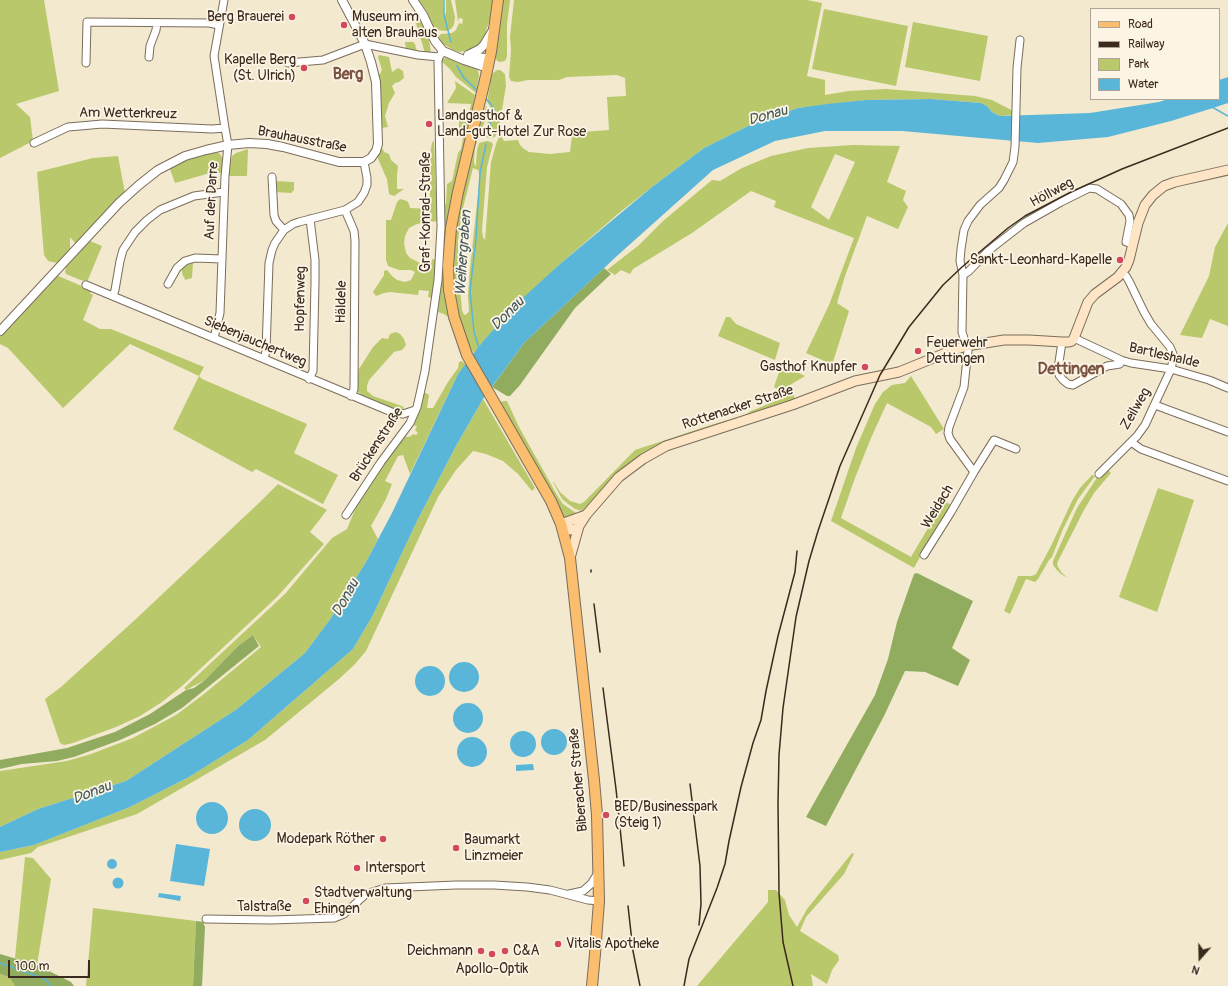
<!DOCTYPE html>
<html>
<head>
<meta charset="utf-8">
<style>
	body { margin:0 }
	#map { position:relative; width:1228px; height:986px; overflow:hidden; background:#f2e9cf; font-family:Pangolin,sans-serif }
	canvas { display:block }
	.legend { position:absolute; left:1090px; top:8px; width:130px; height:92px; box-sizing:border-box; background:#fcf5e5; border:1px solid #afa495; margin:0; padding:5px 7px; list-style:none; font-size:12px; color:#3b2a1e }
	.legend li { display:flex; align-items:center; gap:8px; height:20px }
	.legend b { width:20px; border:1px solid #afa495 }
	.north { position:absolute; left:1180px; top:938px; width:40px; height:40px; -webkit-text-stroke:3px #fcf5e5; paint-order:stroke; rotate:200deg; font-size:11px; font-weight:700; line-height:16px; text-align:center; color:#3b2a1e }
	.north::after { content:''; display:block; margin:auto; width:14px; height:18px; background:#3b2a1e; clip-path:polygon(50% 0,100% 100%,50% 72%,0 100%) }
	.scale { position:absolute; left:8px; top:960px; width:82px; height:18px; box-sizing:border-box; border:2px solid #3b2a1e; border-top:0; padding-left:5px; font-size:12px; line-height:14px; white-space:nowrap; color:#3b2a1e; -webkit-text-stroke:3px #fcf5e5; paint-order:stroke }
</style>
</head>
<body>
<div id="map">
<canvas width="1228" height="986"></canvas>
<ul class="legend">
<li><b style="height:5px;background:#fbbd6e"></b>Road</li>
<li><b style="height:5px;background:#3b2a1e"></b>Railway</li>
<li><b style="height:11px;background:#b9c86b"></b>Park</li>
<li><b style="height:11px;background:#5ab6d8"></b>Water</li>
</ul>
<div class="north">N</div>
<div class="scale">100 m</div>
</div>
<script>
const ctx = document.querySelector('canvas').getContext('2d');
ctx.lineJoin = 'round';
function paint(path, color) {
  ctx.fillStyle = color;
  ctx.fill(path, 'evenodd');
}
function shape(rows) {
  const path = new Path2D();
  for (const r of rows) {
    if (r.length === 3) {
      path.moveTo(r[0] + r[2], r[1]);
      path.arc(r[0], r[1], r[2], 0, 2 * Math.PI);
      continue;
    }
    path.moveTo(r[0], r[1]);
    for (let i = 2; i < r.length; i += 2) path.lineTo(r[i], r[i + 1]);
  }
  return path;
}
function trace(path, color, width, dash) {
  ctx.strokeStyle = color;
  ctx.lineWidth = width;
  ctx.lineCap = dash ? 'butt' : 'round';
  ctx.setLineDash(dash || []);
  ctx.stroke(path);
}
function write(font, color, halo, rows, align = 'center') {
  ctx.font = font + ' Pangolin,sans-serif';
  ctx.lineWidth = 3.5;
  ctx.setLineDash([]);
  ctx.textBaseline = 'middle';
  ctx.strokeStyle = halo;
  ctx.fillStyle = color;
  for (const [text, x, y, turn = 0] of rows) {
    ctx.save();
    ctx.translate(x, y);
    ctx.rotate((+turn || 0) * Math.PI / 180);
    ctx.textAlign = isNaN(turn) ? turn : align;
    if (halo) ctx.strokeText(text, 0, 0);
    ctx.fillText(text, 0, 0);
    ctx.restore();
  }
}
const green = shape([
	[0,0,44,0,59,91,16,104,30,117,33,141,0,158],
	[419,0,443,0,444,19,446,12,446,0,451,0,455,17,454,25,451,29,447,31,435,30,426,10],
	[455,0,494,0,492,12,484,38,480,45,470,50,459,52,453,50,440,42,439,38,439,36,441,34,452,33,456,30,459,23,462,24,463,19,459,18,458,22],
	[502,0,510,0,507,24,507,57,505,61,500,62,497,61,495,56],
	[514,0,807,0,822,3,807,76,825,80,825,95,849,91,886,89,975,96,992,100,1015,112,1015,115,1000,116,992,112,987,106,981,103,931,99,866,100,798,108,748,126,704,148,652,187,619,213,560,264,484,340,474,354,468,344,457,316,453,293,452,260,458,210,474,145,486,106,489,110,488,114,478,138,475,148,474,161,475,166,476,165,477,150,479,143,487,141,491,142,493,144,487,167,482,230,483,237,485,240,491,162,496,144,499,137,501,136,504,141,518,140,520,145,524,149,529,152,550,154,570,152,573,128,582,127,583,132,609,130,607,97,626,96,625,78,617,75,567,77,559,80,528,80,518,82,511,81,509,77,511,50,510,37],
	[473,168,478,170,480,176,470,268,468,296,469,311,467,314,464,315,462,310,458,265,458,240,462,212],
	[824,9,908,26,896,86,812,69],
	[422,22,429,40,431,53,425,53,416,23],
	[913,22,988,36,980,81,905,67],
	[405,42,413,42,415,44,417,52,406,50],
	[379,55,389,57,392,72,398,68,403,71,404,78,399,82,395,83,392,86,395,93,389,103,385,116,388,127,381,128,377,74,380,74,382,70,378,57],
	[447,56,477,68,479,75,476,93,456,77,450,69,441,61],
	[497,70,500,70,505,74,506,86,499,128,495,137,488,138,484,136,483,133,492,112,490,106,487,102,492,74],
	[455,81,475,95,445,244,461,351,448,317,444,314,438,312,442,275,444,204,446,204,447,184,452,181,458,153,461,149,463,138,464,129,459,129,459,120,468,119,471,104,447,103,456,88],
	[434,140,437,221,417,224,409,228,405,236,404,243,406,253,410,258,426,266,433,259,436,260,433,298,428,297,429,291,419,290,418,295,390,292,384,293,376,296,373,292,384,275,384,271,387,270,392,276,397,280,405,282,411,280,415,272,411,270,399,270,388,266,386,260,386,220,391,220,397,202,400,199,407,201,409,204,410,208,430,209,430,183,428,166,432,143],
	[853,145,900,146,887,182,906,191,903,200,908,207,898,229,867,216,845,276,837,303,849,311,833,362,829,363,806,353,829,305,854,238,774,207,776,201,751,191,692,233,633,269,630,274,621,270,615,275,607,270,639,245,663,221,712,180,720,181,742,168,771,156,808,148],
	[835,154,855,162,829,220,811,207],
	[248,149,247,176,228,176,232,156,236,153],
	[383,149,384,152,389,154,391,160,398,166,397,174,397,189,404,189,394,196,389,194,387,179,385,175,377,156,380,150],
	[214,151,220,154,223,159,221,173,210,173,175,183,170,169,181,162,196,156],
	[118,156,125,193,76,244,70,237,70,249,61,261,57,263,48,261,44,255,37,172,93,158],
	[274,181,294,182,294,190,291,193,274,192],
	[1228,223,1228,326,1210,319,1202,338,1180,335,1209,276,1215,247],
	[90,241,102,246,87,282,78,279,66,274,65,272,66,267],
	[193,263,192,278,185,280,184,276,183,277,181,267],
	[56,275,91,290,90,293,93,295,83,320,100,329,111,329,204,367,199,376,202,379,307,424,294,453,338,475,323,504,256,469,252,472,173,429,199,376,130,344,63,408,8,348,0,344,0,334],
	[726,317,730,317,736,324,780,343,775,360,718,336],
	[396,332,400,334,404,339,406,345,402,350,394,352,369,380,367,386,367,391,373,396,402,406,404,408,401,411,365,398,358,392,357,380,359,369,373,347,382,338,388,339,390,334],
	[462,361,466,365,458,374,410,474,403,455,398,456,385,481,392,484,386,499,371,526,378,539,366,562,331,618,305,653,237,709,126,781,38,809,0,827,0,771,67,761,91,754,133,738,176,715,204,694,261,647,253,635,238,646,205,680,186,690,184,688,285,594,332,538,347,529,359,500,403,435,407,437,411,436,413,434,416,435,418,433,415,430,417,426,412,425,423,393,426,393,429,395,427,408,433,408,448,382,458,368,459,362],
	[782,363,793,370,805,376,790,385,795,399,750,416,669,443,582,511,575,509,567,503,562,499,553,482,553,481,560,492,570,501,580,504,584,502,635,450,711,425,745,415,751,411,783,398,785,394,774,387],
	[911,376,944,429,936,434,931,427,887,403,871,438,855,478,841,518,911,557,944,501,951,505,927,544,914,568,831,521,856,448,875,404,883,392,892,385,905,383],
	[483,399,535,488,532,491,518,474,503,461,486,454,473,451,456,470,438,497,366,651,355,664,339,679,265,740,137,814,38,847,31,853,0,860,0,852,34,845,130,807,189,777,248,740,353,649,373,615,417,521,456,446],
	[503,401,507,401,519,427,557,495,563,504,576,513,576,515,569,518,564,517,559,510,499,403],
	[1107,469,1111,473,1094,493,1084,510,1057,563,1058,567,1062,573,1068,578,1061,574,1056,569,1053,565,1053,561,1077,508,1098,476],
	[1092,475,1095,476,1078,499,1063,529,1052,557,1049,560,1038,579,1035,582,1026,579,1010,614,1004,611,1018,576,1032,576,1036,574,1051,546,1072,501,1080,488],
	[278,484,327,510,310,532,324,544,277,597,182,686,162,702,140,716,116,727,73,743,64,745,60,743,45,699,61,687,137,618,261,501],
	[1158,488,1194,500,1157,612,1119,597],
	[852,853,854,854,844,874,806,917,800,931,838,955,839,960,832,970,827,984,811,974,813,986,697,986,768,902,768,890,776,890,785,900,789,915,797,927,807,909],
	[25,857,33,858,51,879,37,965,15,958],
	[93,908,196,921,193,986,86,986],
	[0,974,9,977,15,986,0,986]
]);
const forest = shape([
	[604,268,611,274,575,308,520,385,510,396,507,396,492,387,524,343],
	[917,573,973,601,952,648,970,660,958,686,925,672,905,671,884,716,826,826,806,817,875,695,888,659,897,622,914,574],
	[253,635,259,646,182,708,155,724,120,740,74,757,57,761,22,764,0,769,0,760,67,748,115,732,150,714,186,690,194,688,205,680,238,646],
	[196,921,203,922,205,927,202,986,193,986],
	[0,954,37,965,71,982,74,986,15,986,9,977,0,974]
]);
const water = shape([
	[1228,77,1228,103,1213,108,1171,121,1108,137,1038,143,902,131,825,131,775,141,713,170,618,255,524,343,483,399,456,446,417,521,373,615,353,649,248,740,189,777,130,807,34,845,0,852,0,827,38,809,126,781,237,709,305,653,331,618,366,562,392,513,458,374,484,340,524,297,560,264,652,187,704,148,748,126,798,108,827,104,866,100,931,99,981,103,987,106,992,112,1000,116,1090,113,1159,102,1168,99,1219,99,1219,80],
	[464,677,15],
	[430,681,15],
	[468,718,15],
	[554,742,13],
	[523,744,13],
	[472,752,15],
	[533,764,534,770,516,771,516,765],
	[212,818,16],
	[255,825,16],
	[176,844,210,849,204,886,170,881],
	[112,864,5],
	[118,883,5.5],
	[159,893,181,896,180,901,158,897]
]);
const stream = shape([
	[444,0,444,15,451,42],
	[457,66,464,78,479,92],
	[484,97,490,103,494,110,488,133],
	[1212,107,1228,116],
	[479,348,474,332,470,291,476,239,480,173,486,144],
	[0,963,45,979,51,986]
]);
const minor = shape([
	[149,57,150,46,156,30,157,23],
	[86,63,87,22,209,23,219,25],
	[288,63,323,60,365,44,418,55,439,57],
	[34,143,68,127,80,126,102,124,212,129,225,128],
	[272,177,274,215,276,221,284,230],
	[345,210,354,231,355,241,354,389,351,396],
	[963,275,969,271,988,251,1024,223,1061,202,1089,188,1097,189,1121,204,1129,215,1130,221,1126,242,1133,244],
	[168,284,177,268,185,261,195,258,222,259],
	[86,285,394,413,403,414,415,410],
	[113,296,115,290,120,261,123,250,135,232,147,220,160,210,194,196,224,192],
	[214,338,220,313,225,176,228,145,225,128,214,56,224,0],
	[1074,338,1121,360,1131,363,1171,369,1209,380,1228,388],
	[1062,342,1058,369,1059,375,1063,380,1068,384,1073,385,1107,366,1120,364,1121,360],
	[264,359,266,351,269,263,272,250,275,243,284,230,293,224,299,222,345,210,358,202,364,193,367,185,367,178,364,162],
	[309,379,313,371,315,283,315,260,310,219],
	[1155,405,1228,432],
	[1131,442,1141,449,1228,481],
	[974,472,994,440,1016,449],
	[1099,474,1137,436,1145,425,1171,369,1173,360,1173,354,1170,347,1151,324,1144,312,1129,281,1126,276,1121,272],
	[346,515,381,462,410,423,417,407,420,394,425,371,438,280,441,227,438,61,439,57,443,51],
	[924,555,951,512,974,472,950,439,948,433,949,427,964,387,967,358,968,351,962,332,963,275,960,261,961,249,964,230,968,221,980,205,999,188,1004,180,1013,162,1015,147,1017,68,1020,40],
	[569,894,583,891,591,884,598,873],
	[206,919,271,920,334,918,344,914,366,894,385,888,456,885,494,885,527,887,550,890,588,900,599,901]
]);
const tertiary = shape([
	[413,0,423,15,435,41,443,51,464,60,488,68],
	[468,55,480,49,484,45,493,30],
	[468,55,489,59],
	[0,331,119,203,139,185,158,170,185,156,206,150,228,145,249,143,267,144,283,147,339,162,364,162,371,158,376,151,378,144,376,82,371,62,365,44,342,0]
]);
const secondary = shape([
	[561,524,586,515],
	[562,529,569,530,576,529,579,526,586,515,619,477,643,459,666,446,792,405,855,381,899,372,948,352,966,346,1004,340,1029,340,1062,342,1069,342,1072,341,1074,338,1088,302,1095,294,1118,277,1126,267,1129,260,1138,223,1145,205,1153,195,1164,186,1175,182,1228,170],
	[570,558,579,526]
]);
const primary = shape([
	[498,0,491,52,485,80,458,192,451,228,448,266,449,290,454,317,467,355,551,501,561,524,570,558,594,780,597,815,599,901,595,954,592,986]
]);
const rail = shape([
	[591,570,591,572],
	[594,604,600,652],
	[603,688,616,789,624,866],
	[690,784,700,866,701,904,699,925],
	[628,906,633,951,640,986],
	[684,986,689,959,717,888,725,864,729,841,741,787,753,743,761,720,766,691,778,636,795,572,797,551],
	[793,986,783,942,779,893,778,803,779,755,783,708,796,617,809,561,818,531,840,466,880,375,909,327,943,285,962,267,1008,228,1025,216,1071,192,1122,169,1228,128]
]);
const markers = [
	[292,17,4,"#d1495b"],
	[344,25,4,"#d1495b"],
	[304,68,4,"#d1495b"],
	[429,124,4,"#d1495b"],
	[1120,260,4,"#d1495b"],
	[918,351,4,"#d1495b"],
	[865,367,4,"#d1495b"],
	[606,815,4,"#d1495b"],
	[383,839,4,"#d1495b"],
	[456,848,4,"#d1495b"],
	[357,868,4,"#d1495b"],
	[306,901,4,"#d1495b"],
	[558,944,4,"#d1495b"],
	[481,951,4,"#d1495b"],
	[505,951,4,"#d1495b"],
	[492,954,4,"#d1495b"]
];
const poiNames = [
	["Berg Brauerei",284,17,"right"],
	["Museum im",352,17],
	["alten Brauhaus",352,33],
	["Kapelle Berg",296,60,"right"],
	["(St. Ulrich)",296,76,"right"],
	["Landgasthof &",437,116],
	["Land-gut-Hotel Zur Rose",437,132],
	["Sankt-Leonhard-Kapelle",1112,260,"right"],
	["Feuerwehr",926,343],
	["Dettingen",926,359],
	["Gasthof Knupfer",857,367,"right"],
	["BED/Businesspark",614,807],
	["(Steig 1)",614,823],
	["Modepark Röther",375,839,"right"],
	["Baumarkt",464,840],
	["Linzmeier",464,856],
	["Intersport",365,868],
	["Stadtverwaltung",314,893],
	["Ehingen",314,909],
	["Vitalis Apotheke",566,944],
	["Deichmann",473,951,"right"],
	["C&A",513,951],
	["Apollo-Optik",492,969,"center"]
];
const streetNames = [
	["Am Wetterkreuz",128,114,1],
	["Brauhausstraße",302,140,11],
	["Höllweg",1052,193,-28],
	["Auf der Darre",212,201,-87],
	["Graf-Konrad-Straße",426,212,-90],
	["Hopfenweg",301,299,-89],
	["Häldele",342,302,-89],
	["Siebenjauchertweg",255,342,23],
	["Bartleshalde",1164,356,13],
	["Rottenacker Straße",738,408,-18],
	["Zeilweg",1136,409,-60],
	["Brückenstraße",377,445,-57],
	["Weidach",938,507,-59],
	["Biberacher Straße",579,780,-95],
	["Talstraße",264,907]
];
const waterNames = [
	["Donau",768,116,-16],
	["Weihergraben",464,253,-86],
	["Donau",508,314,-45],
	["Donau",346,598,-61],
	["Donau",92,793,-21]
];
const quarterNames = [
	["Berg",348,75],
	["Dettingen",1071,370]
];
paint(green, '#b9c86b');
paint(forest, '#92ac5f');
paint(water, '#5ab6d8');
trace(stream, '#5ab6d8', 1.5);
trace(minor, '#7b6d5c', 9);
trace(tertiary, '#7b6d5c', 10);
trace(secondary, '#7b6d5c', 11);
trace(primary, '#7b6d5c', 12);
trace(minor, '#fff', 7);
trace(tertiary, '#fff', 8);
trace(secondary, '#fde5c5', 9);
trace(primary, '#fbbd6e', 10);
trace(rail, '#3b2a1e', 1.5);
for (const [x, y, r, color] of markers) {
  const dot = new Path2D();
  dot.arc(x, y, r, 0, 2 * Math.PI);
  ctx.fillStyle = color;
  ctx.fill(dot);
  trace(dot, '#fcf5e5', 1.5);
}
write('14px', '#3b2a1e', '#fcf5e5', poiNames, 'left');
write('14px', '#3b2a1e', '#fcf5e5', streetNames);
write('italic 15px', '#465b5f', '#fcf5e5', waterNames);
write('bold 16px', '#7a5343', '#fcf5e5', quarterNames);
</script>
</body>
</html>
